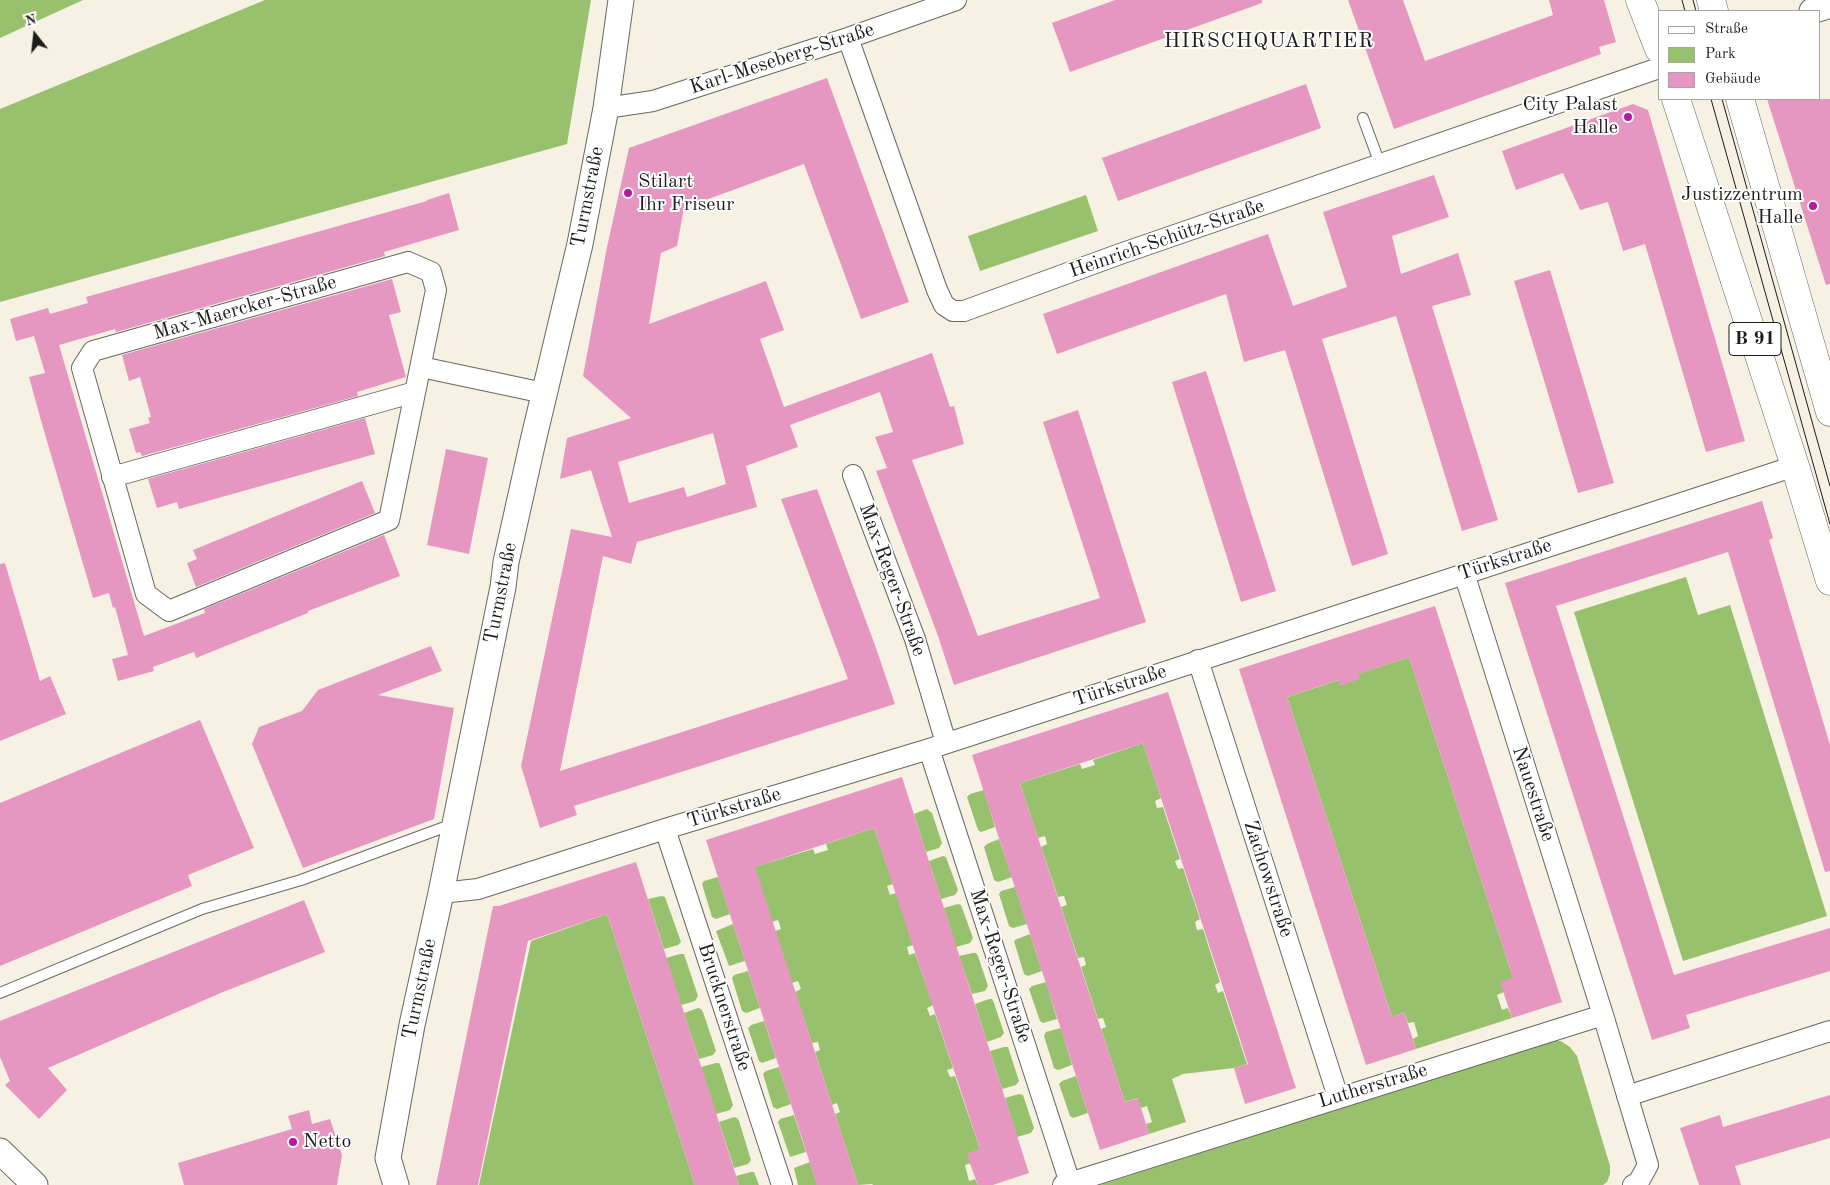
<!DOCTYPE html>
<html>
<head>
<meta charset="utf-8">
<style>
	body { margin:0 }
	#map { position:relative; width:1830px; height:1185px; overflow:hidden; background:#f6f1e2; font-family:"Old Standard TT",serif }
	canvas { display:block }
	.legend { position:absolute; left:1658px; top:10px; width:162px; height:90px; box-sizing:border-box; background:#fff; border:1px solid #a4a4a4; margin:0; padding:6px 9px; list-style:none; font-size:15px; color:#1c1c1c }
	.legend li { display:flex; align-items:center; gap:10px; height:25px }
	.legend b { width:25px; border:1px solid #a4a4a4 }
	.north { position:absolute; left:10px; top:10px; width:50px; height:50px; -webkit-text-stroke:4px #fff; paint-order:stroke; rotate:344deg; font-size:14px; font-weight:700; line-height:20px; text-align:center; color:#1c1c1c }
	.north::after { content:''; display:block; margin:auto; width:18px; height:22px; background:#1c1c1c; clip-path:polygon(50% 0,100% 100%,50% 72%,0 100%) }
</style>
</head>
<body>
<div id="map">
<canvas width="1830" height="1185"></canvas>
<ul class="legend">
<li><b style="height:6px;background:#fff"></b>Straße</li>
<li><b style="height:14px;background:#98c16e"></b>Park</li>
<li><b style="height:14px;background:#e597c1"></b>Gebäude</li>
</ul>
<div class="north">N</div>
</div>
<script>
const ctx = document.querySelector('canvas').getContext('2d');
ctx.lineJoin = 'round';
function paint(path, color) {
  ctx.fillStyle = color;
  ctx.fill(path, 'evenodd');
}
function shape(rows) {
  const path = new Path2D();
  for (const r of rows) {
    path.moveTo(r[0], r[1]);
    for (let i = 2; i < r.length; i += 2) path.lineTo(r[i], r[i + 1]);
  }
  return path;
}
function trace(path, color, width, dash) {
  ctx.strokeStyle = color;
  ctx.lineWidth = width;
  ctx.lineCap = dash ? 'butt' : 'round';
  ctx.setLineDash(dash || []);
  ctx.stroke(path);
}
function write(font, color, halo, rows, align = 'center') {
  ctx.font = font + ' "Old Standard TT",serif';
  ctx.lineWidth = 4;
  ctx.setLineDash([]);
  ctx.textBaseline = 'middle';
  ctx.strokeStyle = halo;
  ctx.fillStyle = color;
  for (const [text, x, y, turn = 0] of rows) {
    ctx.save();
    ctx.translate(x, y);
    ctx.rotate((+turn || 0) * Math.PI / 180);
    ctx.textAlign = isNaN(turn) ? turn : align;
    if (halo) ctx.strokeText(text, 0, 0);
    ctx.fillText(text, 0, 0);
    ctx.restore();
  }
}
const green = shape([
	[0,0,83,0,0,38],
	[265,0,591,0,567,144,0,302,0,109],
	[1086,195,1098,231,980,271,968,236],
	[1686,577,1698,615,1730,605,1827,916,1683,961,1574,612],
	[1409,657,1513,978,1504,992,1497,995,1502,1010,1508,1008,1512,1018,1416,1049,1413,1039,1418,1036,1414,1022,1408,1023,1404,1012,1392,1017,1287,697],
	[1143,743,1161,798,1155,801,1157,808,1163,807,1180,859,1175,861,1178,869,1183,868,1200,919,1195,922,1197,930,1203,929,1220,982,1215,985,1218,993,1223,991,1247,1064,1234,1068,1183,1074,1172,1079,1186,1122,1149,1134,1146,1124,1152,1122,1147,1106,1141,1108,1137,1098,1125,1102,1101,1029,1106,1027,1103,1018,1098,1019,1081,967,1086,965,1084,957,1078,958,1061,907,1067,905,1064,896,1058,897,1041,847,1047,844,1045,836,1038,838,1020,783,1080,764,1082,769,1095,765,1093,760],
	[984,790,995,827,981,832,978,830,967,797,970,794],
	[927,809,932,813,942,843,939,848,926,852,914,814],
	[874,828,893,884,887,886,890,895,896,893,913,945,907,947,909,955,915,953,933,1005,927,1008,930,1016,935,1014,953,1068,947,1070,950,1077,955,1076,980,1149,971,1163,965,1165,969,1181,975,1179,978,1185,873,1185,872,1184,858,1185,835,1114,840,1112,837,1103,832,1105,815,1052,820,1050,818,1042,812,1043,795,992,801,989,798,981,792,983,775,931,781,929,778,920,772,922,754,867,813,849,815,854,828,850,826,844],
	[999,839,1012,877,998,882,994,880,984,847,987,844],
	[943,856,946,857,958,890,955,895,941,899,929,861],
	[718,877,730,914,716,919,712,917,702,884,704,881],
	[1015,887,1027,924,1013,928,1009,926,999,894,1001,891],
	[662,896,665,897,681,942,678,945,664,949,648,899],
	[958,904,961,905,973,938,970,943,956,947,944,908],
	[607,914,695,1185,479,1185,531,941],
	[733,924,745,961,729,966,716,931],
	[1030,934,1042,971,1028,976,1024,974,1014,941,1017,939],
	[973,953,976,953,978,956,988,986,985,991,972,994,959,956],
	[680,954,684,954,698,996,695,1001,681,1005,666,958],
	[748,971,760,1008,746,1013,742,1011,732,978,734,975],
	[1046,982,1057,1019,1043,1023,1040,1021,1029,989,1032,986],
	[989,999,992,999,994,1003,1004,1033,1001,1037,987,1042,975,1004],
	[698,1008,701,1009,703,1012,716,1051,713,1055,699,1059,684,1013],
	[764,1021,776,1058,762,1063,759,1061,748,1028,751,1025],
	[1061,1028,1072,1065,1058,1070,1054,1068,1044,1036,1046,1032],
	[1552,1041,1561,1041,1570,1047,1577,1056,1610,1166,1610,1174,1607,1182,1603,1185,1100,1185],
	[1004,1047,1008,1047,1019,1081,1016,1085,1002,1089,990,1051],
	[716,1063,719,1063,721,1067,733,1105,730,1110,716,1114,701,1067],
	[779,1067,791,1104,777,1109,773,1107,763,1074,766,1071],
	[1076,1076,1088,1113,1073,1118,1070,1116,1059,1084,1062,1081],
	[1019,1094,1023,1095,1034,1128,1031,1133,1017,1137,1005,1098],
	[794,1115,806,1152,790,1157,778,1122,780,1119],
	[734,1117,737,1118,739,1121,751,1160,748,1164,734,1168,719,1122],
	[810,1162,817,1185,798,1185,794,1168],
	[751,1172,754,1172,759,1185,739,1185,736,1176]
]);
const building = shape([
	[1115,0,1262,0,1262,3,1070,72,1052,23],
	[1348,0,1403,0,1425,61,1553,15,1549,0,1604,0,1616,42,1599,47,1601,54,1394,129],
	[827,78,909,302,861,319,804,164,684,208,677,246,661,253,649,324,766,281,784,330,760,339,784,407,932,353,950,407,954,406,964,444,912,460,978,636,1100,598,1043,422,1078,410,1146,622,954,685,937,633,876,471,887,468,875,437,893,432,880,392,790,425,798,447,746,466,757,507,637,542,631,564,603,556,560,771,848,679,781,499,817,489,876,648,895,704,574,806,577,815,540,828,521,766,571,529,612,537,591,470,560,479,567,438,631,418,583,376,607,247,629,148],
	[713,433,726,484,687,497,684,487,629,503,618,462],
	[1306,84,1321,128,1118,201,1102,158],
	[1767,99,1830,99,1830,284,1826,285],
	[1633,104,1648,110,1745,441,1706,452,1645,244,1623,251,1608,202,1580,210,1563,173,1516,190,1502,151],
	[1434,175,1449,217,1392,236,1401,274,1458,253,1471,295,1432,306,1498,520,1462,531,1396,316,1322,339,1388,554,1352,566,1285,350,1244,362,1226,294,1057,354,1043,314,1268,234,1293,306,1347,287,1323,212],
	[449,193,459,230,384,252,385,256,116,332,115,329,59,345,144,636,205,613,204,609,384,535,400,576,308,611,308,613,196,658,194,652,153,667,154,671,118,681,112,659,128,655,115,607,113,608,109,593,93,598,42,424,29,377,45,373,34,336,16,341,10,319,48,308,50,314,88,303,86,297,427,201,427,200],
	[1550,270,1614,483,1578,493,1514,281],
	[392,279,401,312,389,315,406,377,357,392,358,396,142,456,140,452,136,453,129,429,150,423,148,418,151,417,140,377,129,381,122,355],
	[1206,371,1276,591,1241,602,1172,382],
	[365,418,375,454,179,509,177,502,157,508,148,479],
	[446,449,488,458,469,554,427,545],
	[362,481,375,513,196,587,187,563,197,559,193,550],
	[1762,501,1773,538,1769,540,1830,745,1830,871,1825,872,1728,552,1556,606,1674,975,1830,928,1830,971,1686,1015,1690,1028,1652,1040,1505,583],
	[5,563,40,681,50,676,66,714,0,741,0,564],
	[1435,606,1562,1002,1512,1018,1500,982,1513,978,1409,657,1358,674,1360,679,1340,686,1338,680,1287,697,1392,1017,1404,1012,1416,1049,1366,1065,1239,669],
	[431,646,442,671,378,695,454,708,434,819,303,868,252,744,259,727,302,711,318,690],
	[1168,692,1296,1088,1245,1104,1234,1068,1248,1064,1143,743,1020,783,1125,1102,1138,1098,1149,1134,1100,1150,972,755],
	[200,720,254,848,188,875,192,886,0,966,0,803],
	[902,777,1029,1173,993,1185,978,1185,970,1164,967,1153,980,1149,874,828,755,867,858,1185,817,1185,706,840],
	[636,862,739,1185,695,1185,607,914,528,941,478,1185,436,1185,493,906,499,906],
	[304,900,325,952,223,992,48,1068,67,1090,39,1119,5,1085,10,1081,0,1057,0,1021],
	[1830,1095,1830,1138,1735,1166,1741,1185,1699,1185,1680,1128,1720,1115,1723,1127],
	[309,1110,312,1124,330,1119,342,1155,337,1185,184,1185,178,1163,292,1129,288,1116]
]);
const service = shape([
	[1363,118,1380,164],
	[0,993,202,909,301,880,453,824]
]);
const minor = shape([
	[848,38,937,290,944,305,953,311,964,311,1120,254,1659,68],
	[606,108,653,101,848,38,956,0],
	[408,262,431,272,436,290,389,520,169,611,146,594,82,368,93,351,408,262],
	[421,367,544,393],
	[853,475,915,639,946,743],
	[112,477,415,392],
	[1464,573,1603,1015,1648,1165,1638,1183,1633,1185],
	[1198,660,1338,1097],
	[929,749,1070,1183],
	[665,829,782,1185],
	[441,893,478,889,665,829,929,749,1795,466],
	[1627,1096,1830,1031],
	[1063,1185,1603,1015]
]);
const tertiary = shape([
	[1812,11,1830,5],
	[0,1151,35,1185],
	[396,1185,388,1158,412,1025,441,893,503,587,506,562,533,441,580,244,606,108,621,0]
]);
const primary = shape([
	[1640,0,1659,49],
	[1711,0,1714,11],
	[1676,99,1795,466,1830,581],
	[1740,99,1830,412]
]);
const tram = shape([
	[1682,0,1685,11],
	[1693,0,1696,11],
	[1711,99,1830,524],
	[1722,99,1830,486]
]);
const markers = [
	[1628,117,5,"#b5179e"],
	[628,193,5,"#b5179e"],
	[1813,206,5,"#b5179e"],
	[293,1142,5,"#b5179e"]
];
const shields = [
	[1755,339,52]
];
const shieldNames = [
	["B 91",1755,339]
];
const streetNames = [
	["Karl-Meseberg-Straße",782,59,-18],
	["Turmstraße",588,197,-79],
	["Heinrich-Schütz-Straße",1167,239,-19],
	["Max-Maercker-Straße",245,308,-16],
	["Türkstraße",1505,560,-18],
	["Max-Reger-Straße",892,580,70],
	["Turmstraße",501,593,-79],
	["Türkstraße",1120,686,-18],
	["Nauestraße",1533,794,72],
	["Türkstraße",734,808,-17],
	["Zachowstraße",1268,879,72],
	["Max-Reger-Straße",1000,966,72],
	["Turmstraße",420,989,-78],
	["Brucknerstraße",724,1007,72],
	["Lutherstraße",1373,1086,-17]
];
const poiNames = [
	["City Palast",1618,105],
	["Halle",1618,128],
	["Stilart",638,182,"left"],
	["Ihr Friseur",638,205,"left"],
	["Justizzentrum",1803,195],
	["Halle",1803,218],
	["Netto",303,1142,"left"]
];
const neighbourhoodNames = [
	["HIRSCHQUARTIER",1269,41]
];
paint(green, '#98c16e');
paint(building, '#e597c1');
trace(service, '#686761', 12);
trace(minor, '#686761', 22);
trace(tertiary, '#686761', 27);
trace(primary, '#686761', 29);
trace(service, '#fff', 10);
trace(minor, '#fff', 20);
trace(tertiary, '#fff', 25);
trace(primary, '#fff', 28);
trace(tram, '#1c1c1c', 1);
for (const [x, y, r, color] of markers) {
  const dot = new Path2D();
  dot.arc(x, y, r, 0, 2 * Math.PI);
  ctx.fillStyle = color;
  ctx.fill(dot);
  trace(dot, '#fff', 2);
}
for (const [x, y, w] of shields) {
  const box = new Path2D();
  box.roundRect(x - w / 2, y - 16.5, w, 33, 4);
  ctx.fillStyle = '#fff';
  ctx.fill(box);
  trace(box, '#1c1c1c', 1);
}
write('bold 19px', '#1c1c1c', null, shieldNames);
write('20px', '#1c1c1c', '#fff', streetNames);
write('20px', '#1c1c1c', '#fff', poiNames, 'right');
ctx.letterSpacing = '1px';
write('21px', '#1c1c1c', '#fff', neighbourhoodNames);
ctx.letterSpacing = '0px';
</script>
</body>
</html>
